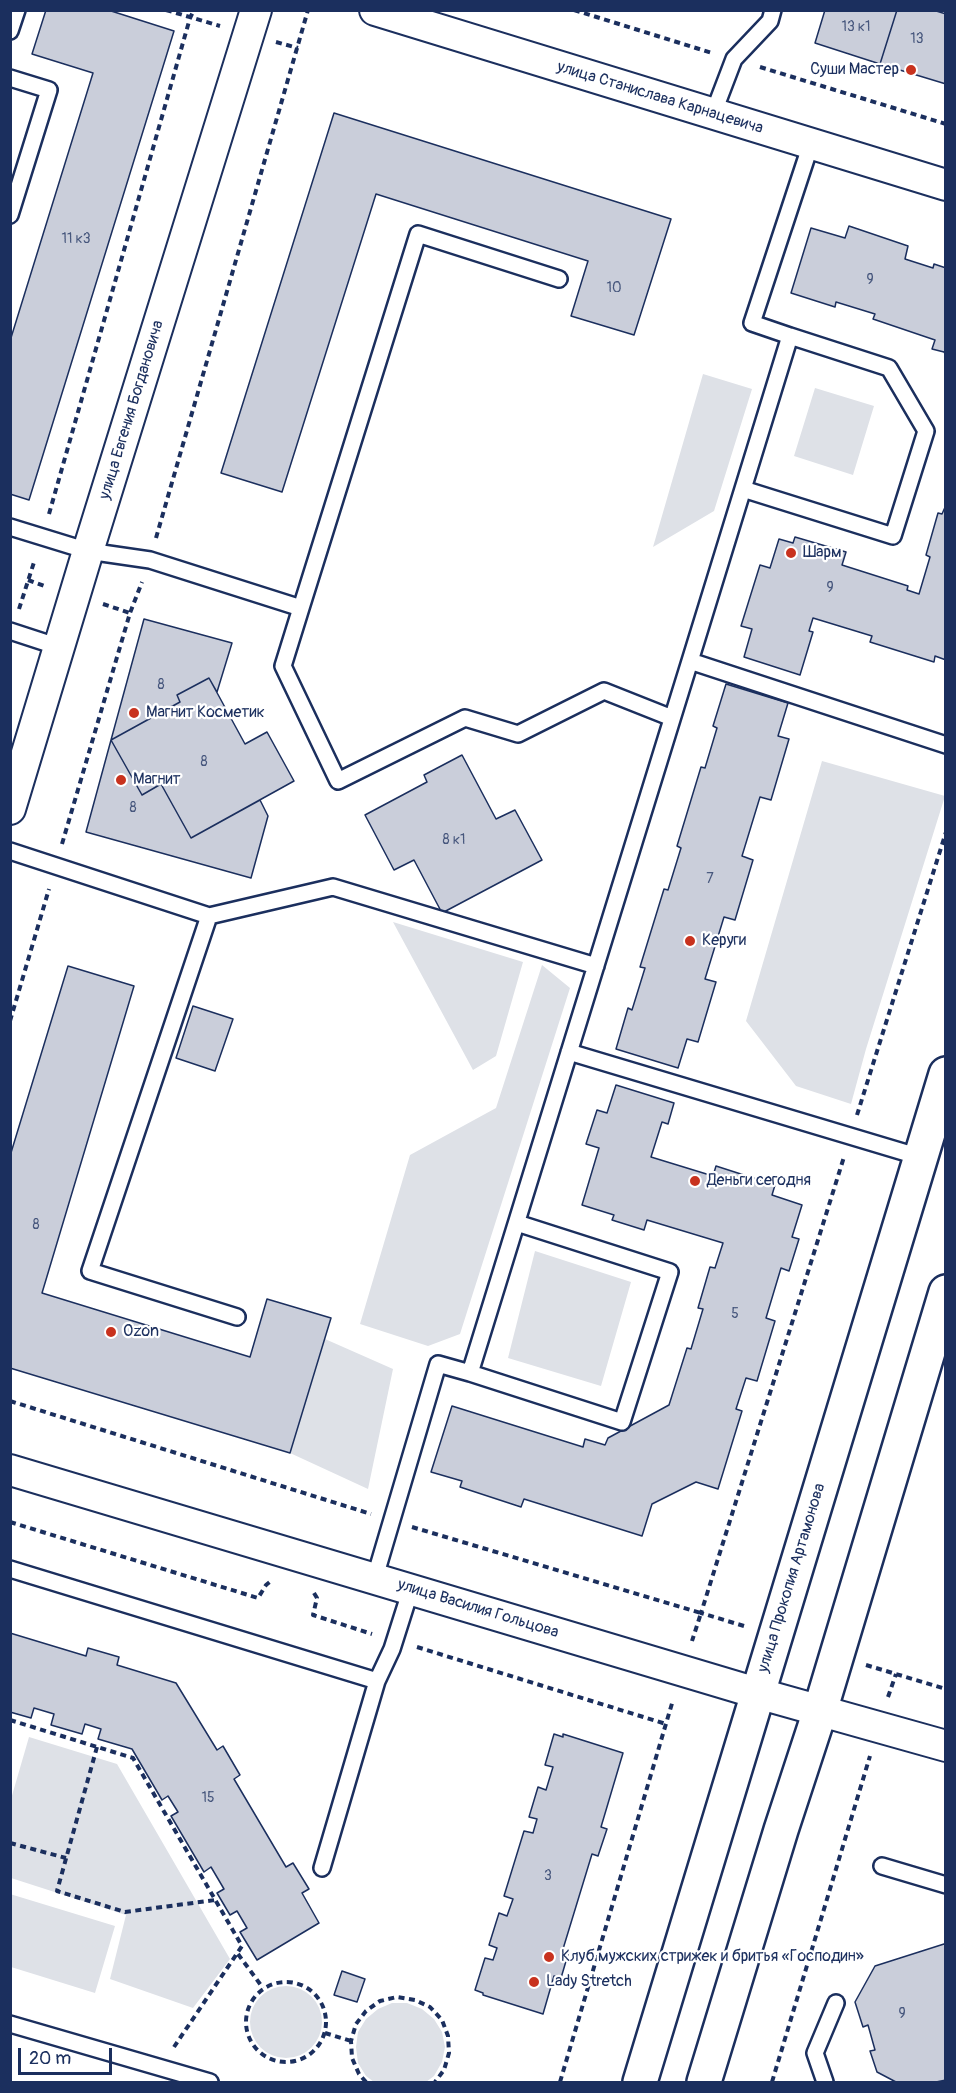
<!DOCTYPE html>
<html>
<head>
<meta charset="utf-8">
<style>
	body { margin:0 }
	#map { position:relative; width:956px; height:2093px; overflow:hidden; background:#fff; font-family:Pangolin,sans-serif }
	canvas { display:block }
	.frame { position:absolute; inset:0; border:12px solid #1b2f5e; pointer-events:none }
	.scale { position:absolute; left:18px; top:2048px; width:94px; height:27px; box-sizing:border-box; border:3px solid #1b2f5e; border-top:0; padding-left:8px; font-size:18px; line-height:21px; white-space:nowrap; color:#1b2f5e; -webkit-text-stroke:4px #fff; paint-order:stroke }
</style>
</head>
<body>
<div id="map">
<canvas width="956" height="2093"></canvas>
<div class="frame"></div>
<div class="scale">20 m</div>
</div>
<script>
const ctx = document.querySelector('canvas').getContext('2d');
ctx.lineJoin = 'round';
function paint(path, color) {
  ctx.fillStyle = color;
  ctx.fill(path, 'evenodd');
}
function shape(rows) {
  const path = new Path2D();
  for (const r of rows) {
    if (r.length === 3) {
      path.moveTo(r[0] + r[2], r[1]);
      path.arc(r[0], r[1], r[2], 0, 2 * Math.PI);
      continue;
    }
    path.moveTo(r[0], r[1]);
    for (let i = 2; i < r.length; i += 2) path.lineTo(r[i], r[i + 1]);
  }
  return path;
}
function trace(path, color, width, dash) {
  ctx.strokeStyle = color;
  ctx.lineWidth = width;
  ctx.lineCap = dash ? 'butt' : 'round';
  ctx.setLineDash(dash || []);
  ctx.stroke(path);
}
function write(font, color, halo, rows, align = 'center') {
  ctx.font = font + ' Pangolin,sans-serif';
  ctx.lineWidth = 4.5;
  ctx.setLineDash([]);
  ctx.textBaseline = 'middle';
  ctx.strokeStyle = halo;
  ctx.fillStyle = color;
  for (const [text, x, y, turn = 0] of rows) {
    ctx.save();
    ctx.translate(x, y);
    ctx.rotate((+turn || 0) * Math.PI / 180);
    ctx.textAlign = isNaN(turn) ? turn : align;
    if (halo) ctx.strokeText(text, 0, 0);
    ctx.fillText(text, 0, 0);
    ctx.restore();
  }
}
const green = shape([
	[703,374,752,389,714,511,653,547],
	[815,388,874,406,853,475,794,456],
	[822,761,945,796,866,1049,851,1104,796,1086,746,1021],
	[393,922,523,962,496,1056,473,1070],
	[542,965,570,988,460,1334,428,1346,360,1324,410,1155,496,1108],
	[535,1251,631,1282,601,1386,508,1358],
	[325,1339,393,1369,368,1489,290,1453],
	[29,1737,117,1764,230,1959,193,2008,110,1979,126,1915,11,1878,11,1799],
	[10,1894,115,1926,95,1993,11,1967],
	[286,2022,36],
	[392,2003,407,2003,422,2009,434,2019,442,2032,445,2047,442,2062,434,2076,426,2082,374,2082,366,2076,358,2063,356,2047,358,2032,366,2019,378,2009]
]);
const building = shape([
	[46,10,108,10,174,31,29,500,10,494,10,341,93,73,32,54,46,10],
	[825,10,897,10,880,64,815,43,825,10],
	[897,10,933,10,946,14,946,84,880,64,897,10],
	[334,113,671,219,634,335,571,316,588,261,376,194,282,492,221,473,334,113],
	[849,226,908,246,905,259,933,268,934,264,946,268,946,356,944,352,932,349,935,340,873,319,875,314,836,302,835,307,791,293,811,228,845,238,849,226],
	[946,505,946,660,935,656,934,662,870,642,872,636,813,618,809,631,813,632,800,675,744,657,752,629,741,626,760,565,770,568,779,539,793,543,795,537,846,552,842,565,908,586,907,590,919,594,930,557,926,555,938,513,942,514,946,505],
	[144,619,232,643,217,692,209,678,177,695,180,702,111,740,144,619],
	[209,678,245,744,267,732,294,781,191,838,161,784,142,795,111,740,180,702,177,695,209,678],
	[726,684,788,703,778,736,789,739,771,800,760,797,742,856,753,860,735,920,724,917,705,979,716,982,698,1042,687,1039,678,1068,616,1049,628,1008,632,1010,645,968,640,967,664,889,668,890,681,848,677,846,701,767,705,768,717,728,713,726,726,684],
	[111,740,142,795,161,784,191,838,260,800,268,816,251,878,86,832,111,740],
	[462,755,496,819,515,810,542,860,442,913,414,860,394,870,365,815,427,782,424,775,462,755],
	[68,966,134,986,42,1293,250,1357,267,1299,331,1318,290,1453,10,1368,10,1156,68,966],
	[193,1006,233,1019,215,1071,176,1058,193,1006],
	[616,1085,674,1103,668,1124,662,1122,651,1157,713,1176,716,1166,775,1185,772,1195,802,1205,792,1237,799,1239,789,1271,781,1268,766,1318,775,1321,757,1381,746,1378,736,1409,742,1411,718,1489,696,1482,652,1504,642,1536,524,1499,521,1507,460,1487,462,1481,431,1472,452,1406,583,1447,585,1439,605,1445,608,1438,669,1405,687,1348,691,1349,703,1309,698,1308,710,1267,715,1268,723,1243,647,1220,644,1230,612,1220,614,1215,582,1205,599,1148,586,1144,597,1110,607,1113,616,1085],
	[10,1633,86,1656,88,1648,119,1657,117,1665,176,1683,217,1750,223,1746,240,1775,234,1779,286,1867,293,1863,309,1889,302,1893,319,1923,257,1960,240,1932,247,1928,237,1911,230,1915,217,1893,224,1889,211,1867,204,1872,171,1816,178,1812,168,1796,162,1800,132,1749,98,1739,101,1729,85,1724,82,1734,51,1725,54,1714,34,1708,31,1718,10,1712,10,1633],
	[554,1734,563,1737,563,1734,623,1753,601,1827,607,1829,598,1856,592,1854,563,1949,569,1951,561,1978,554,1976,543,2014,483,1995,483,1993,475,1990,485,1958,493,1960,497,1948,489,1945,499,1913,507,1916,513,1899,504,1896,524,1831,533,1833,537,1819,529,1817,538,1787,546,1790,553,1767,545,1765,554,1734],
	[944,1944,946,1946,946,2080,936,2082,896,2082,877,2072,870,2051,875,2050,868,2025,863,2027,855,2002,875,1966,944,1944],
	[342,1971,365,1979,357,2002,334,1995,342,1971]
]);
const path = shape([
	[166,10,220,26],
	[574,10,712,53],
	[276,42,298,48],
	[760,67,946,124],
	[49,514,190,18,194,10],
	[156,538,308,10],
	[28,580,47,587],
	[103,604,130,613],
	[19,609,35,559],
	[62,844,130,613,142,582],
	[10,1021,49,889],
	[857,1115,946,832],
	[10,1401,371,1514],
	[10,1522,258,1598,266,1585,271,1581],
	[412,1527,701,1613,692,1641],
	[314,1593,317,1598,313,1615,372,1634],
	[744,1626,701,1613,844,1157],
	[417,1647,666,1724],
	[866,1665,946,1689],
	[888,1697,896,1674],
	[10,1720,133,1758,242,1946,174,2047],
	[97,1747,57,1891,125,1912,215,1900],
	[10,1843,66,1858],
	[238,1954,263,1988],
	[286,2022,40],
	[325,2033,351,2041],
	[366,2082,359,2074,352,2058,351,2041,356,2024,366,2011,380,2001,397,1997,415,2000,430,2007,442,2020,448,2036,449,2053,444,2070,435,2082],
	[560,2082,673,1700],
	[772,2082,870,1756]
]);
const service = shape([
	[10,31,17,10],
	[10,78,49,90,10,215],
	[713,114,734,59,770,21,773,10],
	[811,144,752,323,790,336,690,661,946,745],
	[743,489,893,536,926,431,889,368,790,336],
	[10,527,88,551,150,560,301,608,283,666,338,781,465,718,518,734,604,691,672,718],
	[301,608,418,234,559,279],
	[10,631,59,647],
	[10,851,209,916,90,1271,237,1317],
	[209,916,333,887,596,966],
	[569,1052,920,1157],
	[470,1373,622,1422,670,1272,517,1223],
	[10,1569,377,1681],
	[375,1577,438,1364,470,1373,690,661],
	[882,1866,946,1885],
	[322,1868,377,1681,392,1649,411,1589],
	[10,2024,210,2082],
	[825,2082,815,2053,836,2003]
]);
const minor = shape([
	[375,10,946,185],
	[10,809,88,551,256,10],
	[10,1470,757,1693,946,1746]
]);
const tertiary = shape([
	[640,2082,946,1074],
	[704,2082,781,1830,820,1711,946,1292]
]);
const markers = [
	[911,70,6,"#c8321e"],
	[791,553,6,"#c8321e"],
	[134,713,6,"#c8321e"],
	[121,780,6,"#c8321e"],
	[690,941,6,"#c8321e"],
	[695,1181,6,"#c8321e"],
	[111,1332,6,"#c8321e"],
	[549,1957,6,"#c8321e"],
	[534,1982,6,"#c8321e"]
];
const numberNames = [
	["13 к1",856,27],
	["13",917,39],
	["11 к3",76,239],
	["9",870,280],
	["10",614,288],
	["9",830,588],
	["8",161,685],
	["8",204,762],
	["8",133,808],
	["8 к1",454,840],
	["7",710,879],
	["8",36,1225],
	["5",735,1314],
	["15",208,1798],
	["3",548,1876],
	["9",902,2014]
];
const poiNames = [
	["Суши Мастер",899,70,"right"],
	["Шарм",803,553],
	["Магнит Косметик",146,713],
	["Магнит",133,780],
	["Керуги",702,941],
	["Деньги сегодня",707,1181],
	["Ozon",123,1332],
	["Клуб мужских стрижек и бритья «Господин»",561,1957],
	["Lady Stretch",546,1982]
];
const streetNames = [
	["улица Станислава Карнацевича",660,98,17],
	["улица Евгения Богдановича",132,410,-73],
	["улица Прокопия Артамонова",792,1578,-73],
	["улица Василия Гольцова",478,1609,17]
];
paint(green, '#dee1e7');
paint(building, '#caceda');
trace(building, '#1b2f5e', 1.5);
trace(service, '#1b2f5e', 20);
trace(minor, '#1b2f5e', 34);
trace(tertiary, '#1b2f5e', 38);
trace(path, '#1b2f5e', 4, [6, 4.5]);
trace(service, '#fff', 15);
trace(minor, '#fff', 30);
trace(tertiary, '#fff', 33);
for (const [x, y, r, color] of markers) {
  const dot = new Path2D();
  dot.arc(x, y, r, 0, 2 * Math.PI);
  ctx.fillStyle = color;
  ctx.fill(dot);
  trace(dot, '#fff', 2);
}
write('14px', '#47577d', null, numberNames);
write('16px', '#1b2f5e', '#fff', poiNames, 'left');
write('16px', '#1b2f5e', '#fff', streetNames);
</script>
</body>
</html>
